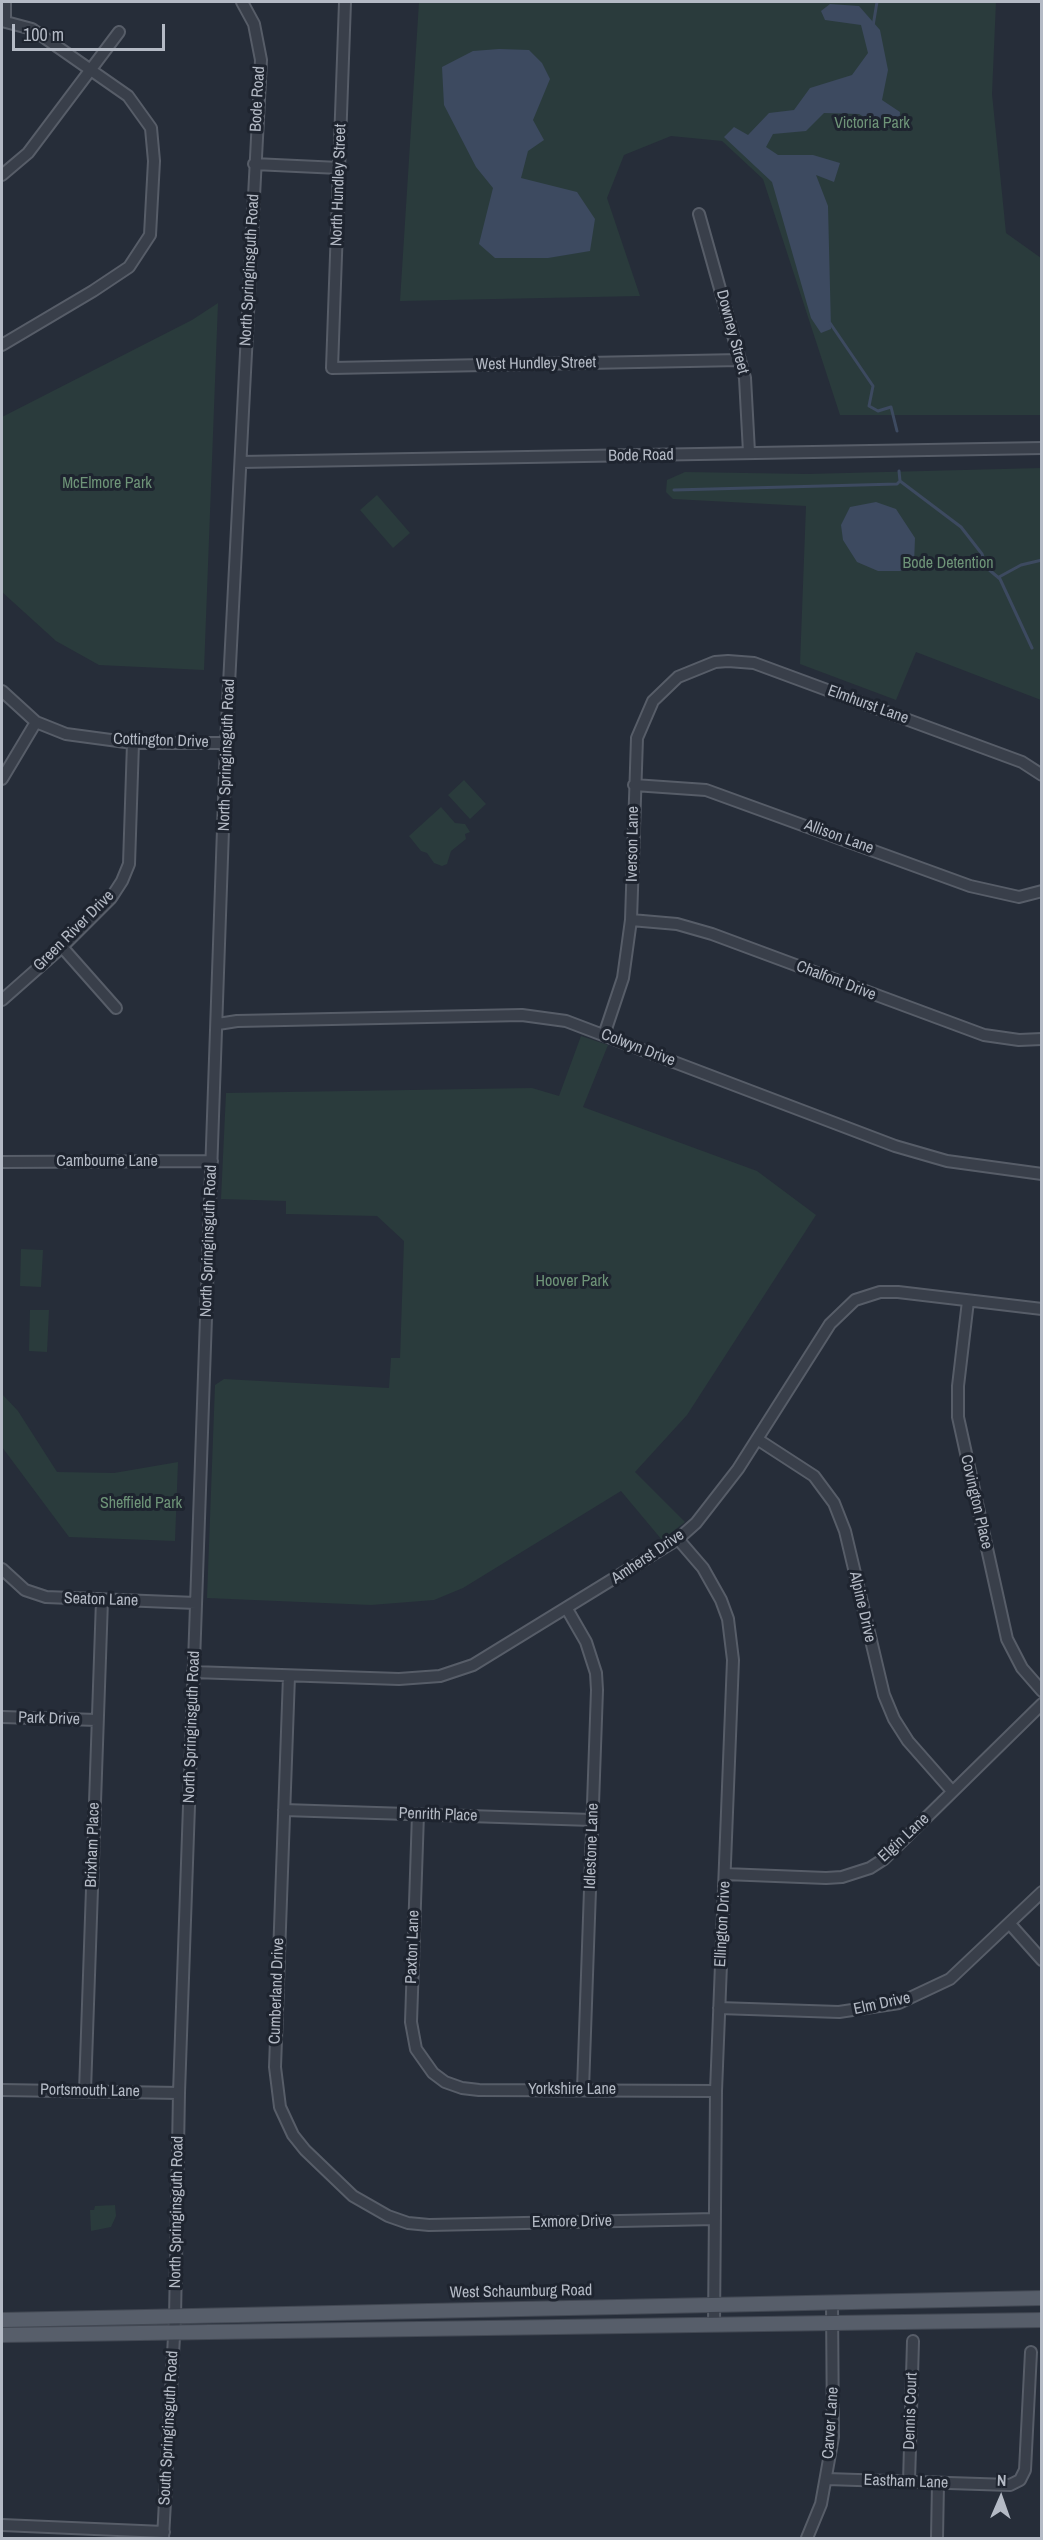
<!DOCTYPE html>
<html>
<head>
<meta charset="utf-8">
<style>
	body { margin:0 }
	#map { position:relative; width:1043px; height:2540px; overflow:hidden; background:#262d39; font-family:"Archivo Narrow",sans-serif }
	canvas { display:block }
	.frame { position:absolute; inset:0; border:3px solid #b4bac5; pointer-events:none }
	.north { position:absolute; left:971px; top:2468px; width:60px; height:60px; -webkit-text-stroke:4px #1e242f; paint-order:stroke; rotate:2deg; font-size:16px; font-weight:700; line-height:24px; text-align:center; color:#b4bac5 }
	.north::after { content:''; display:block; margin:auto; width:21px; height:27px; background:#b4bac5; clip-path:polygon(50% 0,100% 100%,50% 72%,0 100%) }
	.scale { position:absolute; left:12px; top:24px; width:153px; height:27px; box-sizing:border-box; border:3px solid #b4bac5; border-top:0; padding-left:8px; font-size:18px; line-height:21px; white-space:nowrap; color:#b4bac5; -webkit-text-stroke:4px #1e242f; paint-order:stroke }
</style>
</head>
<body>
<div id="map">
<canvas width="1043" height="2540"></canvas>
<div class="frame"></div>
<div class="north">N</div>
<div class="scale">100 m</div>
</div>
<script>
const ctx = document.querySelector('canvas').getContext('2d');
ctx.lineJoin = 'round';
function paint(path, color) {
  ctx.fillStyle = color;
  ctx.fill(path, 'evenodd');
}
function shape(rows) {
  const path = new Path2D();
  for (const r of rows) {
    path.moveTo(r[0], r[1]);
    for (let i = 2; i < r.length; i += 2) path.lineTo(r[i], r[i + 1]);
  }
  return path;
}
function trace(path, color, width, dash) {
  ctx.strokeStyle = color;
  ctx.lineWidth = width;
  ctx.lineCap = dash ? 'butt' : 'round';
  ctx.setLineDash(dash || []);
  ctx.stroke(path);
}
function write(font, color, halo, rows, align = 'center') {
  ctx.font = font + ' "Archivo Narrow",sans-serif';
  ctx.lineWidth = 6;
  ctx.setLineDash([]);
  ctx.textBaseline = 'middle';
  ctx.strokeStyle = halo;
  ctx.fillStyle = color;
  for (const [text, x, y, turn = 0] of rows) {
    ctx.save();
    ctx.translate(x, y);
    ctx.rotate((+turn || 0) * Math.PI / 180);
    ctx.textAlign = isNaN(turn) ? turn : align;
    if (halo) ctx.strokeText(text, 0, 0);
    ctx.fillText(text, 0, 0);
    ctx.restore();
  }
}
const green = shape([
	[419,2,996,2,992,94,1006,233,1041,258,1041,415,840,415,763,179,722,141,671,136,624,155,607,198,640,296,400,301],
	[218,303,204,670,99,665,56,641,2,592,2,417,192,320],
	[1041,468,1041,700,916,652,896,700,800,664,806,506,673,499,666,492,667,480,685,472,807,474],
	[377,495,410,533,393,548,360,510],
	[464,780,486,804,470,819,448,795],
	[441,807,455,823,465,824,470,832,465,834,466,839,451,851,447,864,442,866,434,863,427,853,421,851,409,836],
	[581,1036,608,1045,583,1107,757,1171,816,1215,687,1415,635,1472,685,1522,662,1540,621,1491,463,1588,434,1600,371,1605,207,1598,215,1385,224,1379,389,1388,391,1358,400,1358,404,1241,377,1216,286,1214,286,1201,221,1199,226,1093,532,1088,559,1096],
	[21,1249,43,1250,41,1287,20,1286],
	[30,1310,49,1310,47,1352,29,1351],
	[2,1394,18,1411,57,1472,114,1473,178,1462,175,1541,69,1537,2,1447],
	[115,2205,116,2216,111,2227,91,2231,90,2210,94,2210,95,2206]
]);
const water = shape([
	[830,4,859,6,880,30,888,70,882,100,900,112,899,129,875,124,859,114,824,113,806,131,773,134,766,147,778,155,813,155,840,163,834,182,816,175,828,206,831,329,821,333,811,318,772,182,724,137,734,127,748,135,769,113,794,110,810,88,852,75,868,53,861,25,825,20,821,11],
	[499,49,529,50,542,63,550,79,533,120,544,140,528,151,521,178,577,192,595,219,590,251,548,258,495,258,479,244,493,188,476,167,444,105,442,67,473,51],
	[876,502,896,509,915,538,914,564,900,571,878,571,857,562,843,540,841,525,850,507]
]);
const stream = shape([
	[873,26,877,2],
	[830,323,873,386,869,406,878,411,891,407,897,431],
	[900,481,961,527,982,554,987,568,1000,579,1032,648],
	[674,490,897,484,900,481,899,471],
	[999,577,1021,565,1042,560]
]);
const minor = shape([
	[345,2,332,368,740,360],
	[5,20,5,2],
	[2,21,32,29,128,96,151,128,154,161,150,235,129,267,93,291,2,345],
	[254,164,339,168],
	[2,175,28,153,119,32],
	[699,214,745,378,749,452],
	[241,462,1042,448],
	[2,691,36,722,66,734,133,743,226,743],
	[2,779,36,722],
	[634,785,706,790,970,886,1019,897,1042,891],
	[631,920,677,924,712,934,984,1035,1019,1040,1042,1039],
	[62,947,116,1008],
	[2,1000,62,947,111,898,122,881,129,864,133,743],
	[218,1024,237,1021,522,1015,566,1021,895,1146,947,1161,1042,1174],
	[604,1035,623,978,631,920,637,738,653,701,678,677,715,662,728,661,754,663,1022,762,1042,775],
	[2,1162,212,1161],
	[968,1301,958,1386,958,1417,1007,1639,1022,1668,1042,1691],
	[757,1439,814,1476,834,1503,845,1531,884,1695,894,1719,908,1741,952,1791],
	[678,1539,703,1568,721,1600,728,1619,733,1660,716,2091,714,2325],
	[2,1569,25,1590,46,1597,196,1603],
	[567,1609,586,1642,596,1673,597,1690,583,2089],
	[193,1672,399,1679,440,1676,473,1665,678,1539,696,1523,738,1469,830,1324,855,1300,880,1292,898,1292,1042,1309],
	[289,1676,275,2067,280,2107,293,2135,305,2150,353,2196,388,2216,408,2223,429,2225,715,2219],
	[2,1717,97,1720],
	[284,1810,592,1820],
	[418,1814,411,2022,416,2049,433,2073,445,2082,462,2088,479,2090,716,2091],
	[725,1874,826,1878,842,1877,870,1868,884,1859,1042,1704],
	[1010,1924,1042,1960],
	[719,2008,839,2012,899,2003,950,1979,1042,1892],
	[2,2090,179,2093],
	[85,2091,102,1600],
	[827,2479,1010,2485,1020,2480,1025,2470,1031,2352],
	[909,2482,913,2341],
	[2,2525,164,2532],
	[163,2538,175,2318,179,2093,226,743,261,60,254,24,242,2],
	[807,2538,821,2504,833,2437,832,2303],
	[937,2538,938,2483]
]);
const major = shape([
	[2,2320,1042,2298],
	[2,2335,1042,2320]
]);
const streetNames = [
	["Bode Road",258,99,-87],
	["North Hundley Street",339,185,-88],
	["North Springinsguth Road",250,270,-87],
	["Downey Street",732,332,75],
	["West Hundley Street",536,364,-1],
	["Bode Road",641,456,-1],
	["Elmhurst Lane",868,705,20],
	["Cottington Drive",161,741,2],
	["North Springinsguth Road",227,755,-88],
	["Allison Lane",839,837,20],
	["Iverson Lane",633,844,-89],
	["Green River Drive",74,931,-45],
	["Chalfont Drive",836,981,21],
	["Colwyn Drive",638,1048,21],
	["Cambourne Lane",107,1162],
	["North Springinsguth Road",209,1241,-88],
	["Covington Place",976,1502,77],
	["Amherst Drive",648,1557,-34],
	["Seaton Lane",101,1600,2],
	["Alpine Drive",862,1607,77],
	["Park Drive",49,1719,2],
	["North Springinsguth Road",192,1727,-88],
	["Penrith Place",438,1815,2],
	["Elgin Lane",904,1838,-43],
	["Brixham Place",93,1845,-88],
	["Idlestone Lane",592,1846,-88],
	["Ellington Drive",723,1924,-87],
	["Paxton Lane",413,1947,-88],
	["Cumberland Drive",277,1991,-88],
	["Elm Drive",882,2004,-12],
	["Yorkshire Lane",572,2090],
	["Portsmouth Lane",90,2091,1],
	["North Springinsguth Road",177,2212,-89],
	["Exmore Drive",572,2222,-1],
	["West Schaumburg Road",521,2292,-1],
	["Dennis Court",911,2411,-88],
	["Carver Lane",831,2423,-86],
	["South Springinsguth Road",169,2428,-87],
	["Eastham Lane",906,2482,2]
];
const parkNames = [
	["Victoria Park",872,124],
	["McElmore Park",107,484],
	["Bode Detention",948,564],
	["Hoover Park",572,1282],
	["Sheffield Park",141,1504]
];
paint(green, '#2a3b3c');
paint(water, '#3d4a60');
trace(stream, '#3d4a60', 3);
trace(minor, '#575d68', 14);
trace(major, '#424853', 16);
trace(minor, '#393f4a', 10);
trace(major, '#575e6a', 14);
write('16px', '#b4bac5', '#1e242f', streetNames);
write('16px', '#6e9478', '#1e242f', parkNames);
</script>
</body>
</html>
